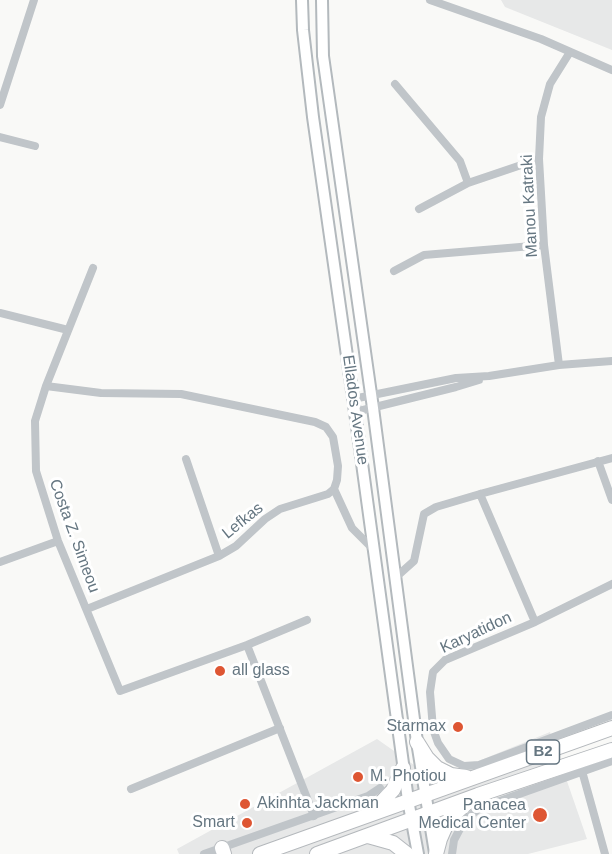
<!DOCTYPE html>
<html>
<head>
<meta charset="utf-8">
<style>
	body { margin:0 }
	canvas { display:block; background:#f9f9f7 }
</style>
</head>
<body>
<canvas width="612" height="854"></canvas>
<script>
const ctx = document.querySelector('canvas').getContext('2d');
ctx.lineJoin = 'round';
function paint(path, color) {
  ctx.fillStyle = color;
  ctx.fill(path, 'evenodd');
}
function shape(rows) {
  const path = new Path2D();
  for (const r of rows) {
    path.moveTo(r[0], r[1]);
    for (let i = 2; i < r.length; i += 2) path.lineTo(r[i], r[i + 1]);
  }
  return path;
}
function trace(path, color, width, dash) {
  ctx.strokeStyle = color;
  ctx.lineWidth = width;
  ctx.lineCap = dash ? 'butt' : 'round';
  ctx.setLineDash(dash || []);
  ctx.stroke(path);
}
function write(font, color, halo, rows, align = 'center') {
  ctx.font = font + ' Arial,sans-serif';
  ctx.lineWidth = 6;
  ctx.setLineDash([]);
  ctx.textBaseline = 'middle';
  ctx.strokeStyle = halo;
  ctx.fillStyle = color;
  for (const [text, x, y, turn = 0] of rows) {
    ctx.save();
    ctx.translate(x, y);
    ctx.rotate((+turn || 0) * Math.PI / 180);
    ctx.textAlign = isNaN(turn) ? turn : align;
    if (halo) ctx.strokeText(text, 0, 0);
    ctx.fillText(text, 0, 0);
    ctx.restore();
  }
}
const built = shape([
	[501,0,612,0,612,50,505,7],
	[550,732,587,839,528,854,179,854,177,849,377,739,434,779]
]);
const minor = shape([
	[430,0,541,39,612,70],
	[395,84,460,161,468,183],
	[0,105,34,0],
	[0,137,35,146],
	[419,209,468,183,539,159],
	[93,268,46,386,35,421,36,471,58,541,120,691,247,645,307,620],
	[394,271,424,255,544,245],
	[0,313,68,330],
	[559,365,544,245,539,159,541,117,550,84,570,52],
	[46,386,101,393,181,394,315,422,326,427,333,437,338,466,337,480,334,489,328,494,280,509,265,519,236,546,219,556,87,609],
	[353,399,456,378,489,376,559,365,612,361],
	[355,412,456,387,479,380],
	[186,459,219,556],
	[598,461,612,500],
	[334,489,352,528,374,550],
	[480,494,535,622],
	[0,562,58,541],
	[395,578,414,561,424,514,436,507,480,494,612,458],
	[612,584,535,622,445,660,433,672,430,692,433,729,438,743,449,759,464,766,479,765,612,715],
	[247,645,314,816],
	[582,771,605,854],
	[131,789,280,728],
	[204,854,368,796,380,788],
	[452,854,454,840,462,825,465,820,480,808,612,761]
]);
const secondary = shape([
	[302,0,303,30,313,117,355,412,408,800,418,854],
	[322,0,323,56,373,408,417,742,435,853]
]);
const trunk = shape([
	[417,742,427,758,437,768,451,775,466,777],
	[374,810,393,790,403,768],
	[368,836,393,843,407,854],
	[222,848,224,854],
	[260,854,612,728],
	[317,854,478,795,612,750],
	[436,854,440,839,447,823,451,817,467,803]
]);
const markers = [
	[220,671,6,"#de5633"],
	[458,727,6,"#de5633"],
	[358,777,6,"#de5633"],
	[245,804,6,"#de5633"],
	[540,815,8,"#de5633"],
	[247,823,6,"#de5633"]
];
const shields = [
	[543,752,33]
];
const shieldNames = [
	["B2",543,752]
];
const streetNames = [
	["Manou Katraki",530,206,-93],
	["Ellados Avenue",355,410,82],
	["Lefkas",243,521,-39],
	["Costa Z. Simeou",74,536,70],
	["Karyatidon",476,633,-25]
];
const poiNames = [
	["all glass",232,671],
	["Starmax",446,727,"right"],
	["M. Photiou",370,777],
	["Αkinhta Jackman",257,804],
	["Panacea",526,806,"right"],
	["Medical Center",526,824,"right"],
	["Smart",235,823,"right"]
];
paint(built, '#e7e8e8');
trace(secondary, '#b3b9bd', 14);
trace(trunk, '#b4b8bc', 16);
trace(minor, '#c0c5c9', 8);
trace(secondary, '#fff', 10);
trace(trunk, '#fff', 14);
for (const [x, y, r, color] of markers) {
  const dot = new Path2D();
  dot.arc(x, y, r, 0, 2 * Math.PI);
  ctx.fillStyle = color;
  ctx.fill(dot);
  trace(dot, '#fff', 2);
}
for (const [x, y, w] of shields) {
  const box = new Path2D();
  box.roundRect(x - w / 2, y - 12, w, 24, 4.5);
  ctx.fillStyle = '#fff';
  ctx.fill(box);
  trace(box, '#657681', 1.5);
}
write('bold 15px', '#657681', null, shieldNames);
write('16px', '#657681', '#fff', streetNames);
write('16px', '#657681', '#fff', poiNames, 'left');
</script>
</body>
</html>
